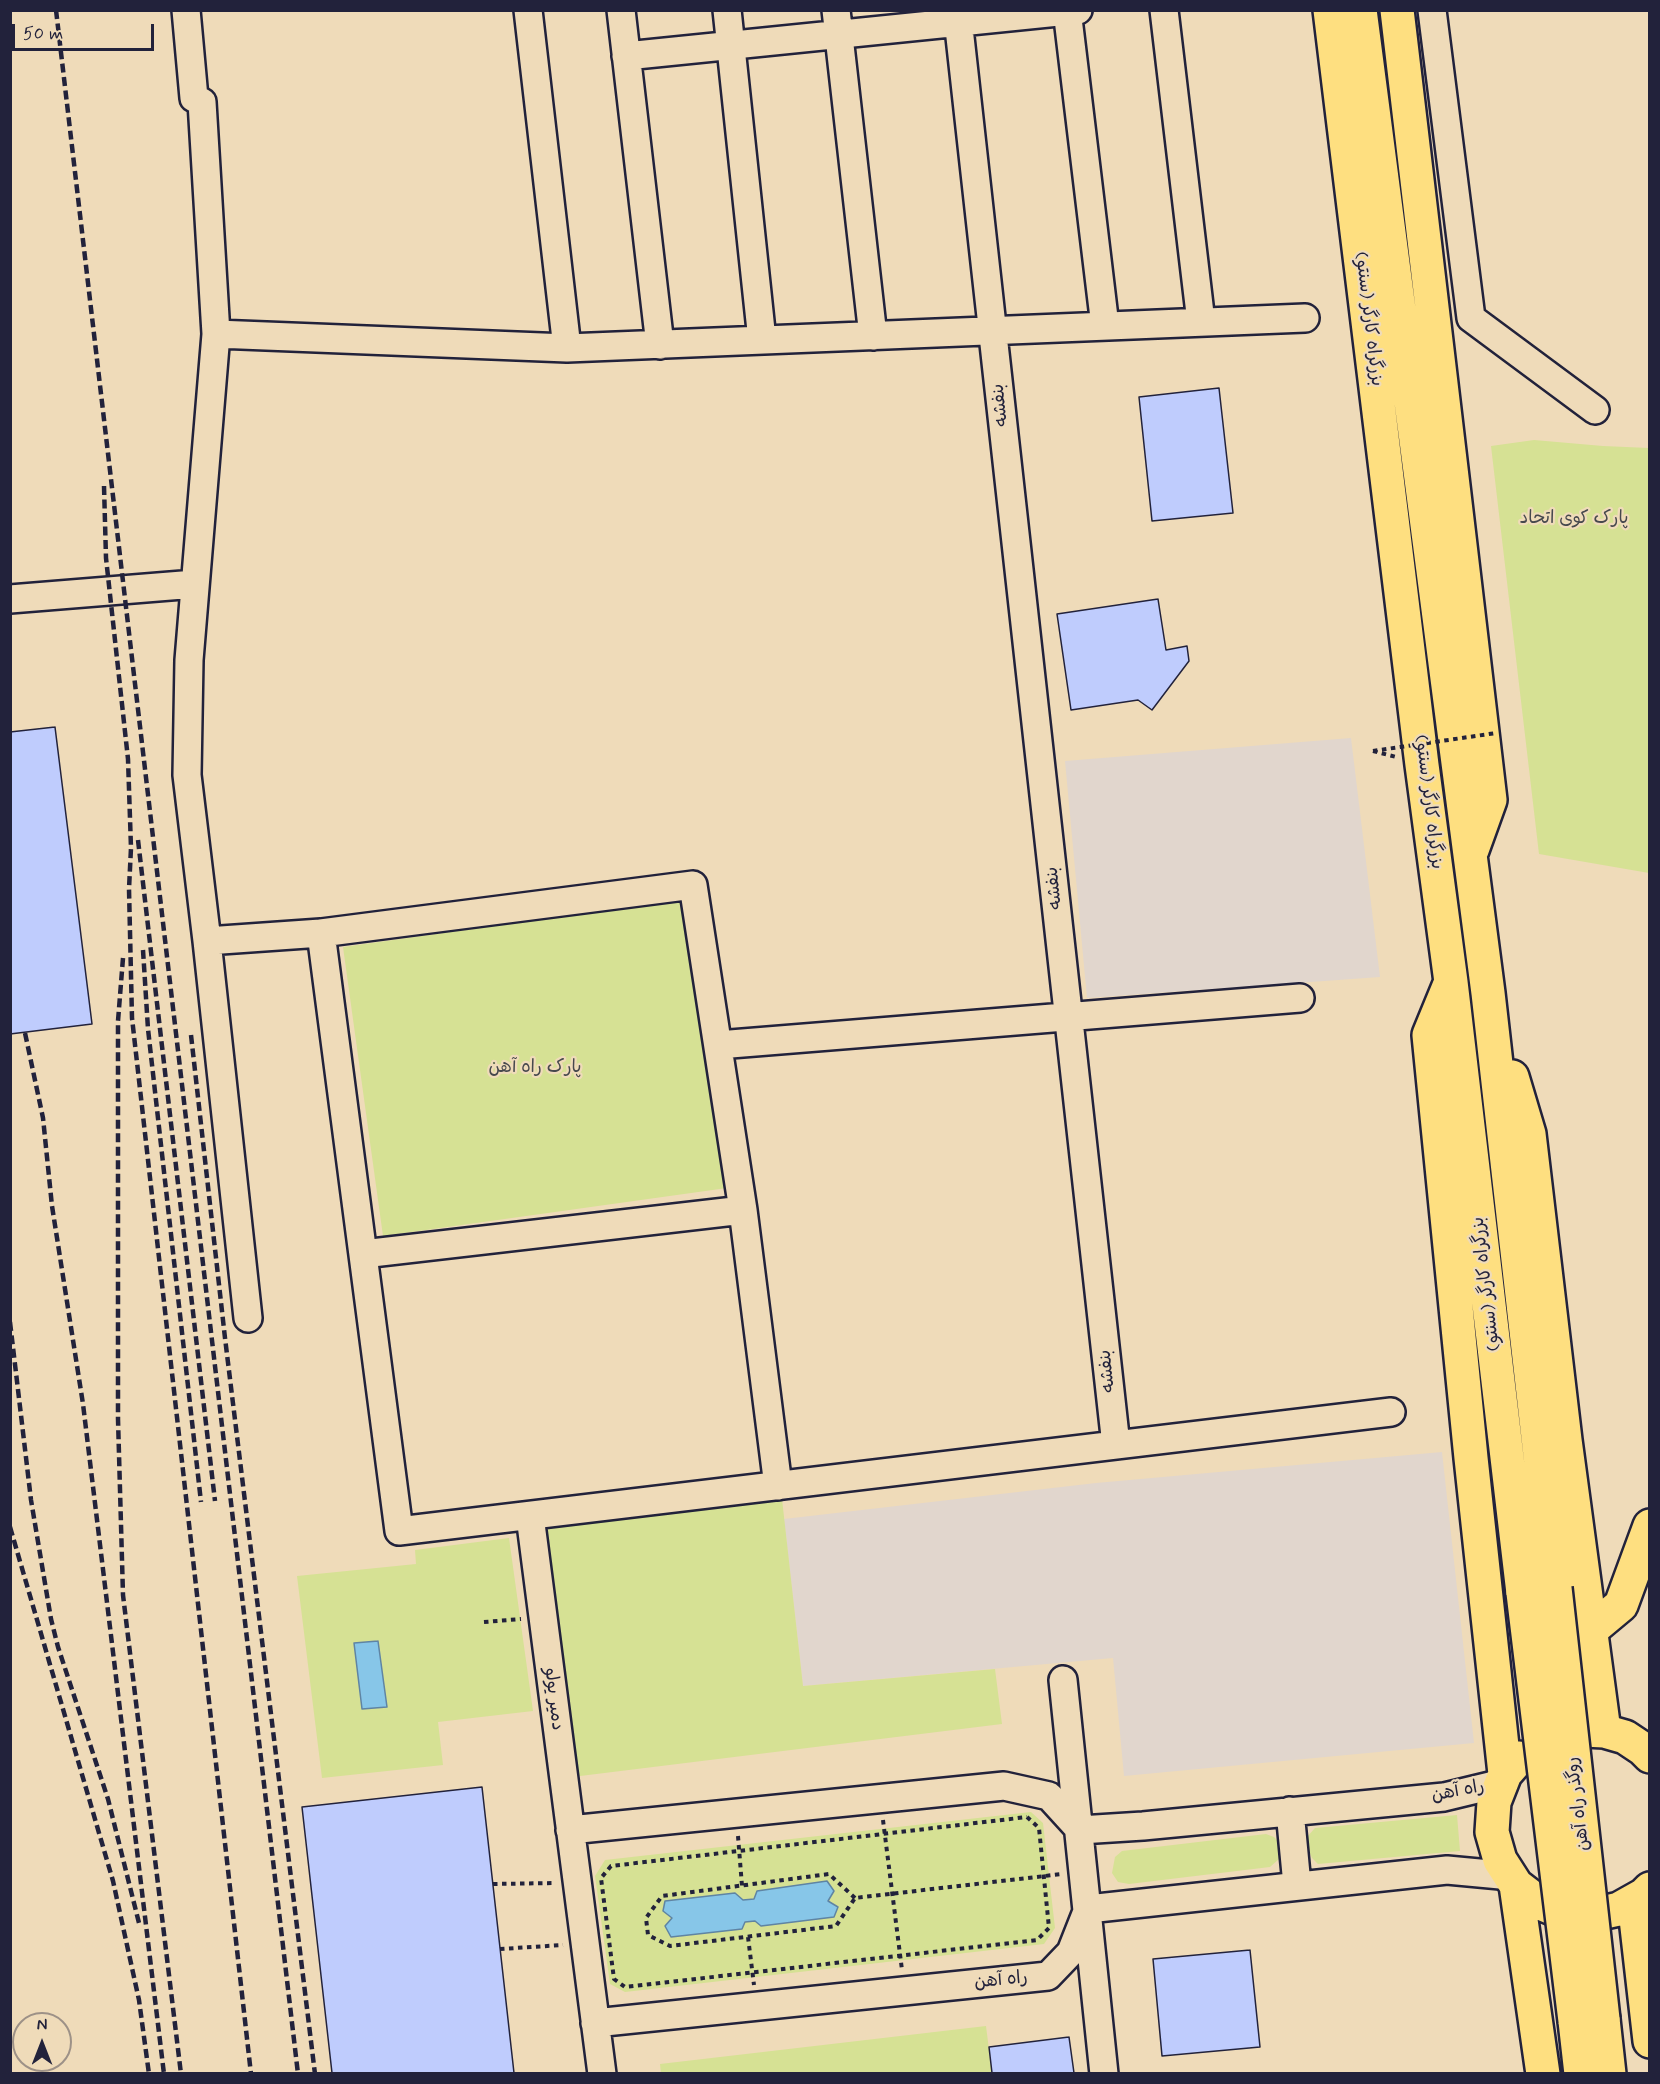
<!DOCTYPE html>
<html>
<head>
<meta charset="utf-8">
<style>
	body { margin:0 }
	#map { position:relative; width:1660px; height:2084px; overflow:hidden; background:#efdbb9; font-family:Mynerve,sans-serif }
	canvas { display:block }
	.frame { position:absolute; inset:0; border:12px solid #22223b; pointer-events:none }
	.north { position:absolute; left:12px; top:2012px; width:60px; height:60px; box-sizing:border-box; background:#efdbb9; border:2px solid #9d9187; border-radius:50%; rotate:0deg; font-size:16px; font-weight:700; line-height:24px; text-align:center; color:#22223b }
	.north::after { content:''; display:block; margin:auto; width:21px; height:27px; background:#22223b; clip-path:polygon(50% 0,100% 100%,50% 72%,0 100%) }
	.scale { position:absolute; left:12px; top:24px; width:142px; height:27px; box-sizing:border-box; border:3px solid #22223b; border-top:0; padding-left:8px; font-size:18px; line-height:21px; white-space:nowrap; color:#22223b; -webkit-text-stroke:4px #efdbb9; paint-order:stroke }
</style>
</head>
<body>
<div id="map">
<canvas width="1660" height="2084"></canvas>
<div class="frame"></div>
<div class="north">N</div>
<div class="scale">50 m</div>
</div>
<script>
const ctx = document.querySelector('canvas').getContext('2d');
ctx.lineJoin = 'round';
function paint(path, color) {
  ctx.fillStyle = color;
  ctx.fill(path, 'evenodd');
}
function shape(rows) {
  const path = new Path2D();
  for (const r of rows) {
    path.moveTo(r[0], r[1]);
    for (let i = 2; i < r.length; i += 2) path.lineTo(r[i], r[i + 1]);
  }
  return path;
}
function trace(path, color, width, dash) {
  ctx.strokeStyle = color;
  ctx.lineWidth = width;
  ctx.lineCap = dash ? 'butt' : 'round';
  ctx.setLineDash(dash || []);
  ctx.stroke(path);
}
function write(font, color, halo, rows, align = 'center') {
  ctx.font = font + ' Mynerve,"Playpen Sans Arabic",sans-serif';
  ctx.lineWidth = 4.5;
  ctx.setLineDash([]);
  ctx.textBaseline = 'middle';
  ctx.strokeStyle = halo;
  ctx.fillStyle = color;
  for (const [text, x, y, turn = 0] of rows) {
    ctx.save();
    ctx.translate(x, y);
    ctx.rotate((+turn || 0) * Math.PI / 180);
    ctx.textAlign = isNaN(turn) ? turn : align;
    if (halo) ctx.strokeText(text, 0, 0);
    ctx.fillText(text, 0, 0);
    ctx.restore();
  }
}
const built = shape([
	[1351,738,1380,977,1087,998,1065,761],
	[1442,1452,1474,1743,1124,1776,1113,1658,803,1686,784,1519,1096,1483]
]);
const green = shape([
	[1534,440,1603,446,1649,448,1649,873,1539,854,1491,446],
	[687,899,727,1188,383,1236,343,947],
	[781,1490,803,1686,995,1669,1002,1724,572,1777,537,1521],
	[509,1538,533,1711,438,1722,443,1765,322,1778,297,1576,416,1564,415,1550],
	[1031,1812,1043,1823,1055,1928,1044,1944,625,1992,610,1984,595,1876,605,1860],
	[1457,1815,1460,1851,1318,1864,1312,1858,1307,1847,1307,1837,1315,1828],
	[1266,1834,1274,1837,1280,1843,1281,1853,1279,1859,1270,1867,1129,1884,1118,1882,1112,1873,1115,1857,1122,1851],
	[986,2026,992,2073,661,2073,660,2064]
]);
const water = shape([
	[378,1641,387,1707,362,1709,354,1643,378,1641],
	[827,1881,834,1891,828,1901,838,1907,834,1917,761,1926,755,1921,745,1922,742,1929,671,1937,665,1926,672,1918,663,1911,665,1901,735,1893,743,1900,754,1899,757,1891,827,1881]
]);
const building = shape([
	[1219,388,1233,513,1152,521,1139,397,1219,388],
	[1158,599,1166,650,1187,646,1189,661,1152,710,1138,700,1071,710,1057,614,1158,599],
	[55,727,92,1024,10,1034,10,732,55,727],
	[482,1787,514,2073,332,2073,302,1807,482,1787],
	[1250,1950,1260,2047,1162,2056,1153,1959,1250,1950],
	[1069,2037,1074,2073,992,2073,989,2047,1069,2037]
]);
const path = shape([
	[1373,751,1396,757],
	[484,1622,521,1619],
	[1027,1817,1039,1828,1049,1928,1037,1940,625,1987,614,1979,601,1878,611,1866,1027,1817],
	[883,1820,902,1970],
	[738,1836,742,1886],
	[493,1884,555,1883],
	[855,1898,829,1874,662,1896,646,1918,648,1935,670,1946,836,1926,855,1898,1062,1874],
	[748,1937,754,1985],
	[500,1949,563,1945]
]);
const minor = shape([
	[186,10,194,98,202,102,216,334,189,660,187,775,207,941,248,1318],
	[528,10,567,348,1305,318],
	[621,10,660,345],
	[727,10,762,340],
	[836,10,873,336],
	[957,10,1116,1445],
	[1067,10,1105,326],
	[1164,10,1201,322],
	[1432,10,1471,318,1595,410],
	[626,56,1078,10],
	[216,334,567,348],
	[10,599,195,584],
	[321,933,399,1531,1391,1412],
	[207,941,321,933,693,885,743,1210,778,1486],
	[718,1045,1300,998],
	[363,1254,743,1210],
	[530,1516,602,2074],
	[1063,1680,1104,2074],
	[1290,1811,1297,1885],
	[570,1830,1004,1786,1049,1796,1080,1830,1143,1826,1444,1797,1502,1783],
	[595,2023,1048,1976,1071,1952,1088,1909,1447,1870,1511,1876]
]);
const major = shape([
	[1591,1630,1621,1605,1650,1526]
]);
const highway = shape([
	[1330,10,1422,765,1451,982,1523,1593],
	[1360,10,1488,993,1555,1588],
	[1397,10,1490,800,1472,850],
	[1450,984,1429,1035,1471,1458,1505,1774],
	[1512,1077,1529,1134,1565,1440,1604,1731],
	[1584,1730,1604,1731,1625,1737,1643,1749,1650,1756],
	[1519,1758,1505,1774,1494,1802,1492,1832,1500,1860,1516,1885,1538,1902,1564,1913,1592,1915,1619,1909,1644,1895,1650,1889],
	[1516,1885,1543,2074],
	[1634,1901,1650,2041],
	[1603,2019,1609,2074],
	[1575,2021,1581,2074]
]);
const rail = shape([
	[56,10,298,2074],
	[104,486,106,558,128,759,131,848,129,889,132,1018,251,2074],
	[138,840,215,1501],
	[143,950,148,1029,201,1502],
	[123,958,118,1021,118,1419,123,1595,181,2074],
	[25,1033,43,1118,52,1206,83,1404,164,2074],
	[191,1035,225,1338,315,2074],
	[10,1322,31,1500,51,1619,58,1647,108,1799,139,1923],
	[10,1527,113,1881,139,2000,149,2074]
]);
const pathBridge = shape([
	[1373,751,1496,733]
]);
const highwayBridge = shape([
	[1555,1588,1603,2019],
	[1523,1593,1575,2021]
]);
const streetNames = [
	["بزرگراه کارگر (سنتو)",1368,319,83],
	["بنفشه",1001,405,-96],
	["بزرگراه کارگر (سنتو)",1428,802,83],
	["بنفشه",1055,888,-96],
	["بزرگراه کارگر (سنتو)",1487,1284,-97],
	["بنفشه",1108,1371,-96],
	["دمیر یولو",553,1699,83],
	["راه آهن",1458,1792,-11],
	["روگذر راه آهن",1579,1804,-97],
	["راه آهن",1001,1981,-6]
];
const parkNames = [
	["پارک کوی اتحاد",1574,519],
	["پارک راه آهن",535,1068]
];
paint(built, '#e1d6cd');
paint(green, '#d6e194');
paint(water, '#87c6e8');
trace(water, '#5f84a3', 1.5);
paint(building, '#bfccfd');
trace(building, '#22223b', 1.5);
trace(minor, '#22223b', 32);
trace(major, '#22223b', 38);
trace(highway, '#22223b', 38);
trace(path, '#22223b', 4, [4.5, 4.5]);
trace(minor, '#efdbb9', 27);
trace(major, '#fedf80', 33);
trace(highway, '#fedf80', 33);
trace(rail, '#22223b', 4.5, [9, 4.5]);
trace(highwayBridge, '#22223b', 38, []);
trace(pathBridge, '#22223b', 4, [4.5, 4.5]);
trace(highwayBridge, '#fedf80', 33);
write('18px', '#22223b', '#efdbb9', streetNames);
write('18px', '#46484d', '#efdbb9', parkNames);
</script>
</body>
</html>
